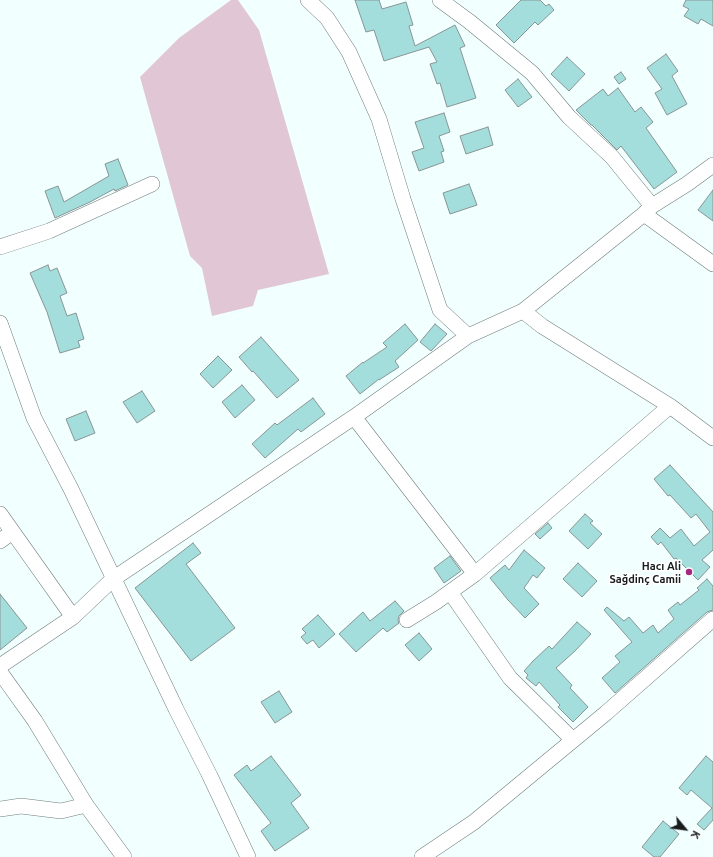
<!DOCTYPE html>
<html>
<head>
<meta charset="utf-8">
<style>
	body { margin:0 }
	#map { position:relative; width:713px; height:857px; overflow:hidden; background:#f1fffe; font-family:Ubuntu,sans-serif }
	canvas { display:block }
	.north { position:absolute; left:665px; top:809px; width:40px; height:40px; -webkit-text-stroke:3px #fff; paint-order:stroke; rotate:119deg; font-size:11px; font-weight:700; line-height:16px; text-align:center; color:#171c1c }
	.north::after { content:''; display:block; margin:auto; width:14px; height:18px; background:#171c1c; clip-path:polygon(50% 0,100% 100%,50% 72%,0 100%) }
</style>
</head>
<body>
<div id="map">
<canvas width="713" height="857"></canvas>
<div class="north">K</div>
</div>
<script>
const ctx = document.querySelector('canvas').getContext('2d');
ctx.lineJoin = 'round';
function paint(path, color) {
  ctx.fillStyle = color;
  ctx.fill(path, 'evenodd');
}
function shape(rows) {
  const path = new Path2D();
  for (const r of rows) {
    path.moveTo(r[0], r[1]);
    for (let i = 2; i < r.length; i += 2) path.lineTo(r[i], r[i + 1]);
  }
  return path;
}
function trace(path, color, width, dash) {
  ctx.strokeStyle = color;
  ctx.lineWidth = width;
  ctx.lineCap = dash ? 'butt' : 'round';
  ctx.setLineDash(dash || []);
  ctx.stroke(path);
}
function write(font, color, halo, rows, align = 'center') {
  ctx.font = font + ' Ubuntu,sans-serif';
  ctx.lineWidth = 3.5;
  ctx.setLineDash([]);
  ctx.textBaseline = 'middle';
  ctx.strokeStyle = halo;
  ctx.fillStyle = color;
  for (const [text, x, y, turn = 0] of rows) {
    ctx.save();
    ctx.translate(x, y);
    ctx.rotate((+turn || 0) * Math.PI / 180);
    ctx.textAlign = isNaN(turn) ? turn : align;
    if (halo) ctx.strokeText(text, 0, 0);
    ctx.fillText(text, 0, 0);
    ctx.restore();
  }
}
const green = shape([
	[231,0,238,0,259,30,329,274,258,290,253,306,212,316,202,268,190,256,140,77,179,38]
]);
const building = shape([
	[355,0,379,0,382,9,406,2,413,25,409,26,415,46,455,25,465,46,460,48,476,98,447,107,440,83,437,84,430,64,437,62,429,47,384,61,374,30,366,32,355,0],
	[521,0,540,0,546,6,549,4,554,10,538,25,535,22,514,43,496,25,521,0],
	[686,0,713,0,713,26,701,19,698,24,684,16,689,9,683,6,686,0],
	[666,54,678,71,672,76,687,104,667,115,655,93,662,89,647,68,666,54],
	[567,57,585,74,569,91,551,74,567,57],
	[621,72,626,79,619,84,614,77,621,72],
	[518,79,532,97,518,107,505,90,518,79],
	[618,88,635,112,641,107,653,122,646,128,677,172,654,189,621,146,617,150,592,125,591,125,576,110,603,89,608,96,618,88],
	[444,113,450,132,439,136,444,151,441,152,444,162,419,171,412,152,424,148,415,122,444,113],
	[488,127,493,145,466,154,460,136,488,127],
	[118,159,128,185,115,191,114,189,90,202,55,218,45,191,58,186,64,202,109,176,105,164,118,159],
	[469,184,477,205,450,214,443,193,469,184],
	[713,190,713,221,698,210,713,190],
	[48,265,50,271,57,268,67,293,60,296,67,316,76,313,84,339,78,341,80,347,60,353,47,312,30,273,48,265],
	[405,324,418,340,395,361,399,367,379,380,379,379,360,394,346,376,363,362,363,363,387,347,383,343,405,324],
	[435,324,447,334,431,351,420,342,435,324],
	[261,337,299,380,277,398,253,371,252,372,239,357,261,337],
	[218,356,232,370,213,388,200,374,218,356],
	[242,385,255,400,235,418,222,402,242,385],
	[142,391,155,411,137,423,123,402,142,391],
	[313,398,325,414,301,432,298,429,265,458,252,444,275,423,277,425,313,398],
	[86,411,95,433,75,441,66,419,86,411],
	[670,465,713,512,713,550,702,560,710,567,698,580,676,558,674,559,661,542,658,545,651,537,660,528,670,538,681,529,694,546,710,532,696,514,691,518,670,495,668,496,654,479,670,465],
	[585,514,593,521,590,523,602,534,588,549,569,531,585,514],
	[548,523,552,528,540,539,535,534,548,523],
	[193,543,201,553,186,564,235,628,191,661,135,588,193,543],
	[524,550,545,568,537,578,533,575,524,588,539,604,525,618,508,600,490,578,505,565,509,570,524,550],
	[450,556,461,571,444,583,434,568,450,556],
	[578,563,597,581,582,597,563,579,578,563],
	[707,579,713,586,713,610,707,612,615,693,602,678,620,662,615,656,632,642,604,610,607,607,624,621,629,617,643,633,653,625,658,633,674,619,668,610,678,602,680,605,699,590,697,588,707,579],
	[0,594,27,628,0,650,0,594],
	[395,601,404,611,399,616,398,620,399,623,387,632,383,628,356,652,339,634,363,612,370,621,395,601],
	[318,615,335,634,319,648,313,640,307,644,301,637,306,633,302,629,318,615],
	[577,622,591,634,575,651,556,668,572,685,570,688,588,707,573,722,558,707,560,705,539,682,536,686,526,678,528,675,524,671,533,661,549,646,552,649,577,622],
	[419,633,432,649,419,661,405,645,419,633],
	[279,691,292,712,275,723,261,702,279,691],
	[271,756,301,795,291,803,309,828,275,851,261,831,271,823,234,775,247,765,251,771,271,756],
	[706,756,713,762,713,820,704,830,697,824,712,808,691,790,687,795,679,788,706,756],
	[663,821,679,834,660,857,654,857,642,847,663,821]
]);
const minor = shape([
	[308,0,327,18,349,52,379,119,403,199,440,310,468,336],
	[440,0,470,22,532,73,569,117,612,157,652,206],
	[644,214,713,264],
	[0,247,49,231,152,184],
	[523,311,542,326,670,406,713,438],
	[0,323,34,418,71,489,176,709,210,776,248,857],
	[354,417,475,574],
	[0,514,73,617],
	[0,541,12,532],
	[450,592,510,678,573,740],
	[407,620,436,602,475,574,670,406],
	[0,666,73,617,113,579,354,417,468,336,523,311,644,214,652,206,687,184,713,165],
	[0,672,35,721,86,805,124,857],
	[0,809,21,806,61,811,86,805],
	[422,857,474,822,606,713,713,619]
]);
const markers = [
	[689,572,4,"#a4297e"]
];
const poiNames = [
	["Hacı Ali",681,566],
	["Sağdinç Camii",681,579]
];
paint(green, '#e1c6d5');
paint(building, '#a3dedc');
trace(building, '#889595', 1);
trace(minor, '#717d7c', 16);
trace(minor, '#fff', 15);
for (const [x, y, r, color] of markers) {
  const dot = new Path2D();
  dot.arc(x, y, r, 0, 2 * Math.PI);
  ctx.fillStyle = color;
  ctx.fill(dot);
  trace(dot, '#fff', 1.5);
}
write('bold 11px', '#171c1c', '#fff', poiNames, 'right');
</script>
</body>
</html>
